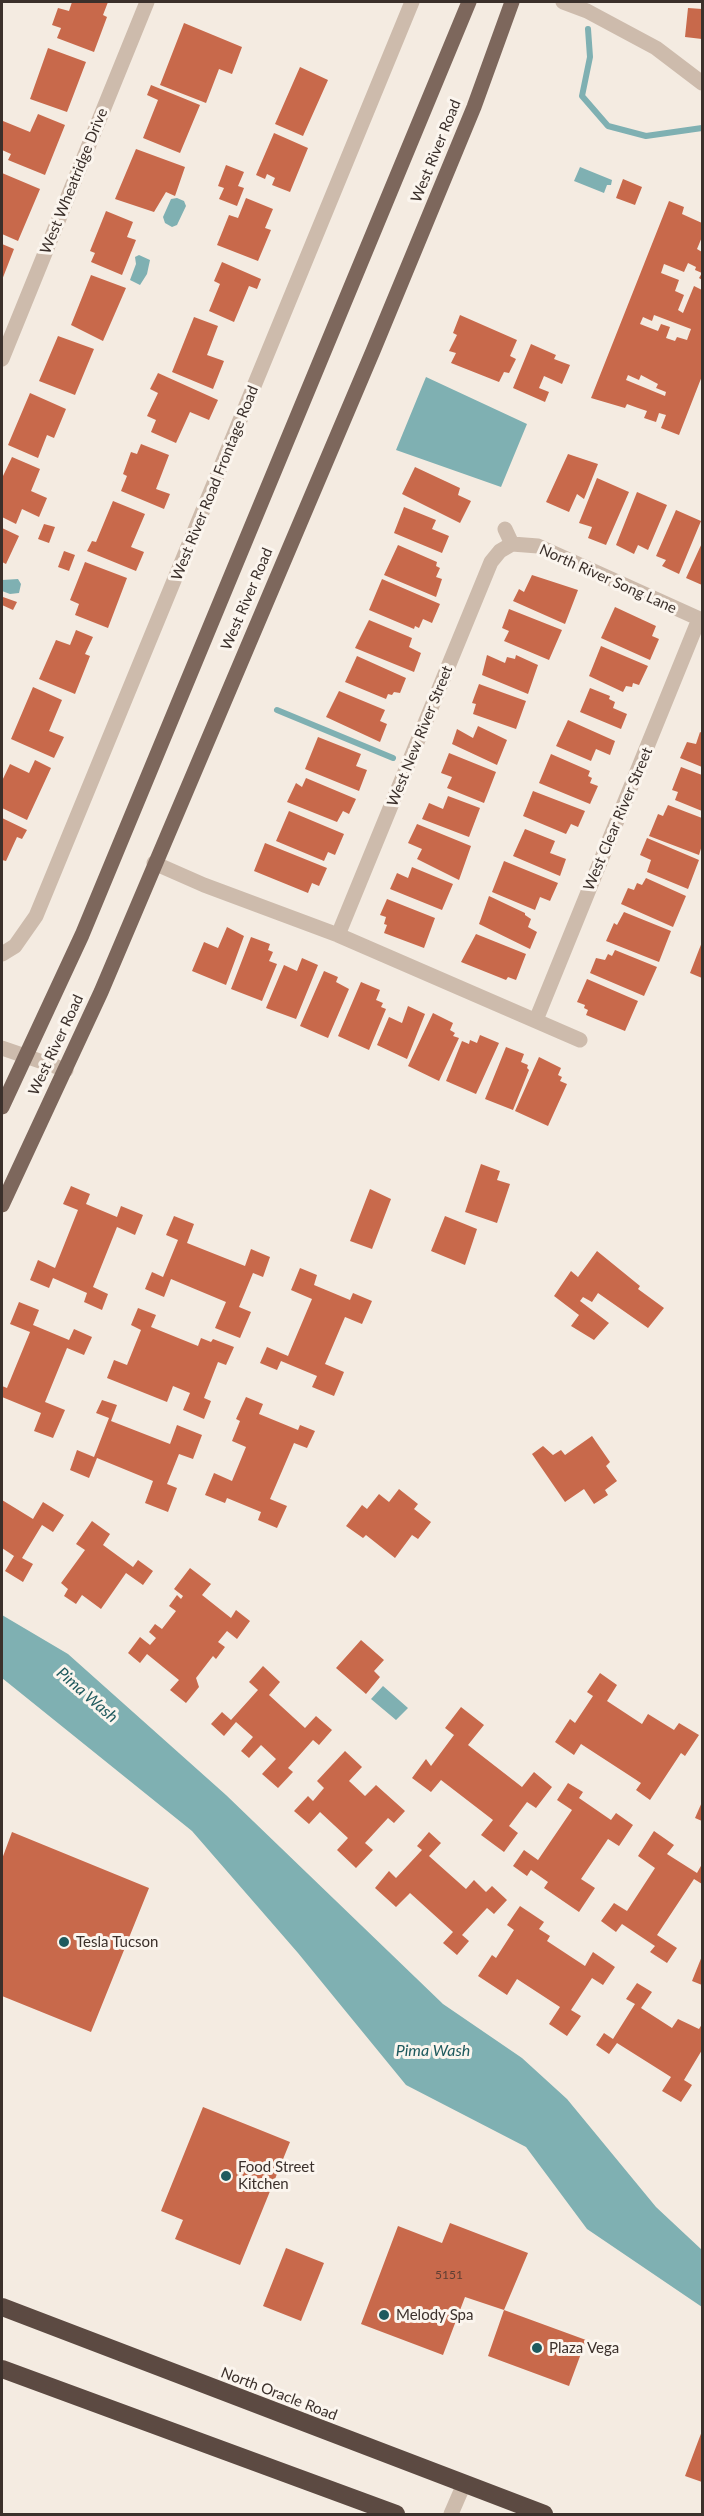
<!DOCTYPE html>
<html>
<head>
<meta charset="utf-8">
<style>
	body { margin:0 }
	#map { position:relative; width:704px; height:2516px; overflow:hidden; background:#f4ebe1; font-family:Lato,sans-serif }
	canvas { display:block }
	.frame { position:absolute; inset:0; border:3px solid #3b302b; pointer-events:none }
</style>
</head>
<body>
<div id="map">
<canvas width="704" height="2516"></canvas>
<div class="frame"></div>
</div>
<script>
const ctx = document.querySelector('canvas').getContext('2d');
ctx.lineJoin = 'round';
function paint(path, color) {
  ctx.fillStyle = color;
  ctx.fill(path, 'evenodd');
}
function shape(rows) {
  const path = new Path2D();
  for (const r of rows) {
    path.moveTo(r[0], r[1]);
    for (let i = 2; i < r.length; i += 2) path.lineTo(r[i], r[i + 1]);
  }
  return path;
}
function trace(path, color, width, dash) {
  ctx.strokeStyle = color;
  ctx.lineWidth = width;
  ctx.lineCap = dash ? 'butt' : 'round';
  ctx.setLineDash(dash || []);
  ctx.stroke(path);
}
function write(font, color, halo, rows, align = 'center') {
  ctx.font = font + ' Lato,sans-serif';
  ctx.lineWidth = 6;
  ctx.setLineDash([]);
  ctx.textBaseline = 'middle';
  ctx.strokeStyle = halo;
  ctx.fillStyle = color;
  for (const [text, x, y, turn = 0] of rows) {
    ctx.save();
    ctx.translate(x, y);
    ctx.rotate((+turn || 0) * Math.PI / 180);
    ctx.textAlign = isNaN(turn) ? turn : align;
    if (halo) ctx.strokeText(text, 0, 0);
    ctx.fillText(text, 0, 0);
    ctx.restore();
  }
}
const water = shape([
	[580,167,612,180,611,185,607,185,604,193,574,181],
	[177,198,184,201,186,206,177,225,172,227,165,223,163,217,171,199],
	[139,255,150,260,147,274,140,285,130,280,136,264,135,257],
	[426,377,527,424,501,487,396,450],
	[18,579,21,584,19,593,10,594,2,591,2,580],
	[2,1615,68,1654,226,1795,443,2004,522,2058,567,2099,656,2207,702,2250,702,2307,587,2229,526,2147,406,2085,298,1953,192,1831,2,1678],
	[383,1686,408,1708,396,1720,371,1699]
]);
const stream = shape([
	[588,29,590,57,582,96,608,126,646,136,702,128],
	[277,710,393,758]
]);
const building = shape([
	[72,2,108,2,103,15,107,17,94,52,57,38,61,28,52,25,58,8,69,11],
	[688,8,702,9,702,39,685,37],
	[184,23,242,47,232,74,219,69,206,103,160,85],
	[48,48,86,62,67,112,30,99],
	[300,67,328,80,303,136,275,124],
	[151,85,200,105,180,153,143,138,158,100,147,95],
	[38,114,65,125,45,175,8,160,11,154,2,150,3,121,30,132],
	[274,133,308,148,290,192,272,185,275,178,267,174,265,179,256,175],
	[136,149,185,167,175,196,166,192,154,212,115,199],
	[226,165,244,172,238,186,244,188,237,206,219,199,224,188,218,186],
	[2,173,40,189,18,241,2,234],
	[623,179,642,187,635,205,616,198],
	[246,198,273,209,265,228,271,230,258,261,217,245,229,215,238,218],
	[669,201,684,207,682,214,702,223,702,237,697,249,702,252,702,280,699,278,702,273,695,270,696,267,688,263,684,272,664,264,661,273,679,280,675,291,684,295,678,310,683,313,694,286,702,290,702,376,679,435,661,428,666,415,659,413,656,422,644,418,647,411,638,408,627,404,625,408,591,398],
	[654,315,691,329,687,340,677,337,675,341,666,338,670,327,661,324,658,331,640,324,643,317,652,321],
	[628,375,639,380,641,375,658,384,656,388,666,392,665,396,626,380],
	[106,211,133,222,127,237,136,240,122,275,91,262,95,253,90,251],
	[2,244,14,249,2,280],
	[222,262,261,279,257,289,249,286,234,322,209,311,220,284,214,281],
	[91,275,126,288,103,341,71,325],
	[460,315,517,340,510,356,516,359,509,373,504,372,499,382,451,363,456,353,449,351,457,335,453,333],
	[194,317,218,326,207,355,224,361,213,389,172,372],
	[58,336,94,349,75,395,39,381],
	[531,344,556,355,554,359,570,365,562,384,544,376,539,388,549,392,545,402,513,388],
	[158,373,218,400,209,420,190,412,176,443,151,432,156,420,147,416,158,393,150,389],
	[30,393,66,409,54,438,47,435,38,458,8,445],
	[141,444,169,455,156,489,170,494,164,509,121,491,127,476,123,474,131,452,137,454],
	[568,454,598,464,584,499,577,494,569,512,546,502],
	[12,457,40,469,31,491,47,498,39,517,22,509,16,524,2,517,2,476,3,476],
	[415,467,460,488,458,495,471,501,460,523,402,494],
	[597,478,629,492,606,545,588,538,592,527,579,523],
	[637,492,667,505,648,550,638,545,634,554,616,545],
	[113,501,145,514,131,547,144,552,136,571,87,551,92,541,96,542],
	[404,507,436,520,432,529,449,536,442,553,394,533],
	[676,510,701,521,679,574,662,566,666,560,656,556],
	[44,524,55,527,49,543,38,539],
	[2,528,19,536,6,564,2,562],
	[702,543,702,585,686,578],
	[398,545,437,562,436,566,440,568,436,577,442,579,436,597,384,575],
	[64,551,75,555,69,571,58,567],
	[85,562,127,578,108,628,75,615,79,604,70,600],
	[532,575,578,590,565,624,513,601,519,589,524,592],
	[382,579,440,604,432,623,423,619,419,628,415,626,414,629,369,610],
	[3,597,17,602,13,610,2,605],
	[615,607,656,626,652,636,659,639,650,660,601,638],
	[509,609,562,630,549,660,504,641,509,631,502,628],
	[369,620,412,638,409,647,421,653,414,672,355,648],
	[76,630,93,637,85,654,90,656,75,694,39,679,56,640,70,645],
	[601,646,648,666,639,685,633,683,632,687,626,686,623,692,589,676],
	[487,655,505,663,507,657,515,659,516,655,538,665,528,694,482,675],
	[357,656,406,678,400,693,394,692,392,695,388,694,386,699,345,682],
	[479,684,526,701,516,729,473,714,476,704,472,703],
	[33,687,62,700,49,731,64,737,54,758,11,739],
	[590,688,610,696,609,699,615,702,613,708,627,714,621,729,580,712],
	[339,691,385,710,380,721,387,724,380,742,326,717],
	[568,720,615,741,610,755,596,749,591,761,556,746],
	[478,726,507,740,497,765,452,744,457,729,473,738],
	[700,732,702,733,702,767,680,758,687,742,696,744],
	[318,737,361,754,356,766,367,770,359,791,305,769],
	[449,753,496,772,484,803,447,788,452,777,441,773],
	[551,754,590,771,588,776,592,778,590,783,598,786,590,804,539,783],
	[35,760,51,768,27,820,2,808,2,781,10,764,29,773],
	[681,767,702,775,702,811,675,800,678,792,672,790],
	[306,778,356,799,349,814,343,811,337,822,287,802,296,783,302,787],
	[533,791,585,811,578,827,571,824,566,834,523,816],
	[448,796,480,808,469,837,422,819,429,803,443,809],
	[668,805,702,818,702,845,699,855,649,836,658,814,663,816],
	[289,811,344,834,335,855,328,852,324,861,276,841],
	[2,818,27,830,22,839,17,837,6,861,2,860],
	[417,824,471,846,459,880,417,859,422,849,408,843],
	[525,829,555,841,550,853,566,859,560,876,513,856],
	[647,838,699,860,688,889,647,872,651,860,640,855],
	[265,843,327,868,319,886,312,883,308,893,254,871],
	[504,861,558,883,550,901,540,897,535,910,492,892],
	[412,867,453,884,442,910,390,889,397,873,408,878],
	[646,878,686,896,673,927,621,904,628,888,634,890,637,883,642,885],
	[489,896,525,913,525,915,531,919,528,927,537,932,530,949,479,924],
	[387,899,435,918,424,948,384,933,387,925,384,924,386,917,380,915],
	[624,912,671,931,659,962,606,941,614,923,617,925],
	[227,927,244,936,226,985,192,971,204,942,218,948],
	[476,934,526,954,516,980,508,977,506,980,461,962],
	[251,937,270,944,268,950,273,952,269,961,277,964,262,1001,231,989],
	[702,942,702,978,690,973],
	[615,950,657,967,644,996,590,973,596,958,605,960,608,954,612,956],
	[302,958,318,965,296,1019,266,1008,284,965,297,971],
	[324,971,338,977,336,982,349,989,328,1038,300,1026],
	[587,979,638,1001,625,1031,586,1015,588,1010,584,1008,585,1005,577,1002],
	[361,982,380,990,376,1000,383,1003,381,1007,386,1009,369,1050,338,1036],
	[408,1006,425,1014,407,1059,377,1045,389,1017,402,1023],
	[433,1013,453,1023,450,1030,455,1033,453,1036,459,1038,439,1081,408,1066],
	[480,1035,499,1043,476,1094,446,1081,462,1041,469,1044,470,1040,477,1043],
	[506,1047,524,1054,521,1062,528,1065,527,1068,529,1070,513,1110,485,1099],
	[539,1057,561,1068,558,1075,562,1077,560,1081,567,1084,548,1126,515,1111],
	[481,1164,500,1171,497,1180,510,1184,497,1223,465,1212],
	[71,1186,90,1194,86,1204,117,1217,121,1206,143,1215,135,1235,117,1227,93,1287,108,1294,102,1310,84,1302,87,1293,53,1278,49,1288,30,1280,38,1260,55,1268,78,1210,63,1204],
	[370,1189,391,1199,372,1249,350,1241],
	[174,1216,194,1224,187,1243,245,1266,251,1249,270,1257,263,1277,253,1273,239,1307,251,1312,240,1338,215,1328,226,1302,171,1279,164,1297,145,1289,152,1272,163,1277,178,1240,166,1235],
	[445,1216,477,1229,465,1265,431,1251],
	[597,1251,640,1286,638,1289,664,1308,648,1328,598,1293,592,1302,583,1297,580,1301,609,1323,594,1340,571,1326,579,1315,554,1296,571,1271,578,1277],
	[300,1268,317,1275,314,1285,350,1300,353,1293,372,1301,362,1324,345,1317,325,1364,344,1372,334,1396,312,1387,317,1376,281,1361,277,1370,260,1363,267,1347,288,1356,312,1299,291,1290],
	[19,1302,39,1310,33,1325,69,1340,74,1329,92,1337,84,1355,67,1348,45,1402,65,1410,53,1438,34,1431,41,1413,2,1397,2,1386,7,1388,30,1332,10,1324],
	[138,1308,156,1315,151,1327,198,1346,201,1338,211,1342,213,1339,234,1347,226,1365,218,1362,204,1398,211,1401,204,1419,183,1410,190,1393,173,1386,167,1402,107,1378,114,1360,127,1365,141,1330,131,1325],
	[246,1397,263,1404,259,1414,298,1430,300,1425,315,1431,307,1448,294,1443,270,1499,287,1506,277,1528,258,1520,261,1512,227,1498,225,1503,205,1495,214,1473,232,1481,246,1447,232,1441,240,1421,236,1419],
	[102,1400,117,1405,111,1421,170,1444,177,1425,202,1435,193,1459,179,1454,167,1484,177,1488,168,1512,145,1503,153,1481,97,1458,89,1478,70,1470,77,1450,94,1457,109,1418,96,1413],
	[592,1436,610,1462,606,1466,617,1481,605,1490,608,1495,594,1504,584,1489,565,1502,532,1454,543,1446,553,1455,561,1450,565,1455],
	[399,1489,418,1504,414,1509,431,1522,418,1539,412,1535,395,1558,366,1535,363,1538,346,1526,362,1505,367,1509,379,1494,389,1502],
	[2,1500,33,1519,43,1502,64,1515,53,1532,42,1525,22,1558,33,1564,23,1582,5,1571,14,1556,2,1548],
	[92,1521,110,1534,103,1545,133,1567,138,1560,153,1571,143,1585,126,1573,101,1609,82,1595,76,1604,64,1596,68,1589,61,1583,85,1550,76,1544],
	[190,1568,211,1584,202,1595,231,1618,236,1610,250,1621,237,1639,227,1631,218,1642,225,1647,216,1659,213,1656,196,1678,199,1687,186,1703,170,1690,179,1680,147,1654,140,1663,128,1653,140,1637,150,1645,156,1638,149,1632,155,1624,162,1629,176,1611,169,1606,177,1595,181,1599,183,1596,174,1589],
	[361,1640,384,1660,374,1671,380,1677,366,1694,336,1668],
	[263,1666,280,1682,269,1695,305,1728,316,1716,332,1730,319,1745,313,1740,288,1768,293,1772,278,1788,262,1774,276,1759,261,1745,249,1758,241,1751,253,1737,236,1722,224,1736,211,1724,222,1712,231,1720,258,1690,249,1682],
	[600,1673,617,1685,607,1701,642,1724,648,1714,674,1730,679,1723,699,1735,685,1756,681,1753,650,1800,636,1790,641,1783,581,1744,574,1755,555,1742,570,1719,575,1723,593,1696,587,1692],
	[461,1707,484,1725,468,1745,522,1787,534,1772,552,1787,536,1808,527,1802,509,1826,518,1833,504,1852,481,1835,493,1820,441,1780,431,1792,412,1778,426,1759,431,1766,454,1735,445,1728],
	[345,1751,362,1767,349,1781,365,1796,376,1785,405,1811,394,1823,388,1818,365,1843,373,1850,356,1868,337,1850,348,1838,320,1812,309,1824,294,1811,308,1796,313,1801,324,1788,317,1781],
	[568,1783,583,1792,579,1798,611,1820,616,1813,633,1825,619,1846,608,1839,581,1879,595,1888,579,1912,544,1888,548,1882,531,1870,527,1876,513,1866,524,1850,538,1860,572,1810,557,1800],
	[702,1802,702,1821,695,1818],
	[654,1831,674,1845,667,1854,697,1873,702,1864,702,1884,694,1879,657,1935,677,1948,667,1963,650,1952,655,1946,622,1924,616,1932,601,1921,614,1903,627,1911,655,1868,638,1856],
	[12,1832,149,1888,91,2032,2,1996,2,1859],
	[429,1832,441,1843,429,1856,466,1889,474,1880,486,1892,492,1886,507,1900,494,1914,487,1908,462,1935,469,1941,457,1955,443,1943,453,1932,410,1893,396,1907,375,1888,389,1871,396,1878,422,1850,417,1846],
	[520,1906,544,1922,539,1929,550,1936,547,1941,585,1966,593,1952,615,1967,603,1985,592,1978,571,2010,581,2016,567,2036,549,2024,560,2007,517,1979,507,1995,478,1976,492,1955,496,1958,514,1930,507,1925],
	[702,1956,702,1985,692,1981],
	[637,1983,652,1992,641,2008,672,2028,678,2019,699,2029,702,2024,702,2050,684,2080,692,2085,681,2102,662,2091,671,2077,617,2043,609,2054,596,2045,604,2033,613,2039,635,2004,626,1999],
	[203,2107,290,2142,240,2265,175,2239,183,2220,161,2211],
	[450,2223,528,2253,504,2310,586,2340,569,2386,488,2356,504,2310,465,2297,443,2355,361,2324,398,2226,442,2243],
	[286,2248,324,2263,301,2321,263,2306],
	[702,2431,702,2482,685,2476]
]);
const minor = shape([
	[563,2,587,11,656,48,702,83],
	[2,359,147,2],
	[505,529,512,544],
	[512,544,538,546,702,620],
	[154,863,204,885,338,935,580,1040],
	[338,935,491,562,500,551,512,544],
	[2,954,15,946,36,916,412,2],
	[536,1020,699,619],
	[2,1048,66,1070],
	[451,2514,464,2484]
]);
const major = shape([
	[2,1107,82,935,469,2],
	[2,1205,101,992,373,351,474,107,512,2]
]);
const highway = shape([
	[2,2307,544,2514],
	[2,2369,396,2514]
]);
const markers = [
	[64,1942,6,"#1f5a5e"],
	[226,2176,6,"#1f5a5e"],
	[384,2315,6,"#1f5a5e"],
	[537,2348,6,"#1f5a5e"]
];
const numberNames = [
	["5151",449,2275]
];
const streetNames = [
	["West River Road",436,151,-68],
	["West Wheatridge Drive",74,181,-68],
	["West River Road Frontage Road",215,483,-68],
	["North River Song Lane",608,579,24],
	["West River Road",247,599,-67],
	["West New River Street",420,736,-68],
	["West Clear River Street",618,819,-67],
	["West River Road",56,1045,-65],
	["North Oracle Road",279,2394,21]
];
const poiNames = [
	["Tesla Tucson",76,1942],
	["Food Street",238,2167],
	["Kitchen",238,2184],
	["Melody Spa",396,2315],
	["Plaza Vega",549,2348]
];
const waterNames = [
	["Pima Wash",87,1695,41],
	["Pima Wash",433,2051]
];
paint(water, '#7fb0b2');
trace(stream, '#7fb0b2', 6);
paint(building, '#c8694b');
trace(minor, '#cdbbac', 15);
trace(major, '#7d675c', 15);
trace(highway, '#5c4a42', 18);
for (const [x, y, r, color] of markers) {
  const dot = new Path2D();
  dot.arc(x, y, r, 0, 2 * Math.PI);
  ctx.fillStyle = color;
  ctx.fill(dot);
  trace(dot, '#fbf5ee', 2);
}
write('12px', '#5e3e33', null, numberNames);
write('15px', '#3b302b', '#fbf5ee', streetNames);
write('15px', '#3b302b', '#fbf5ee', poiNames, 'left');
write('italic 16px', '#1f5a5e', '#fbf5ee', waterNames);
</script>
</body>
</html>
